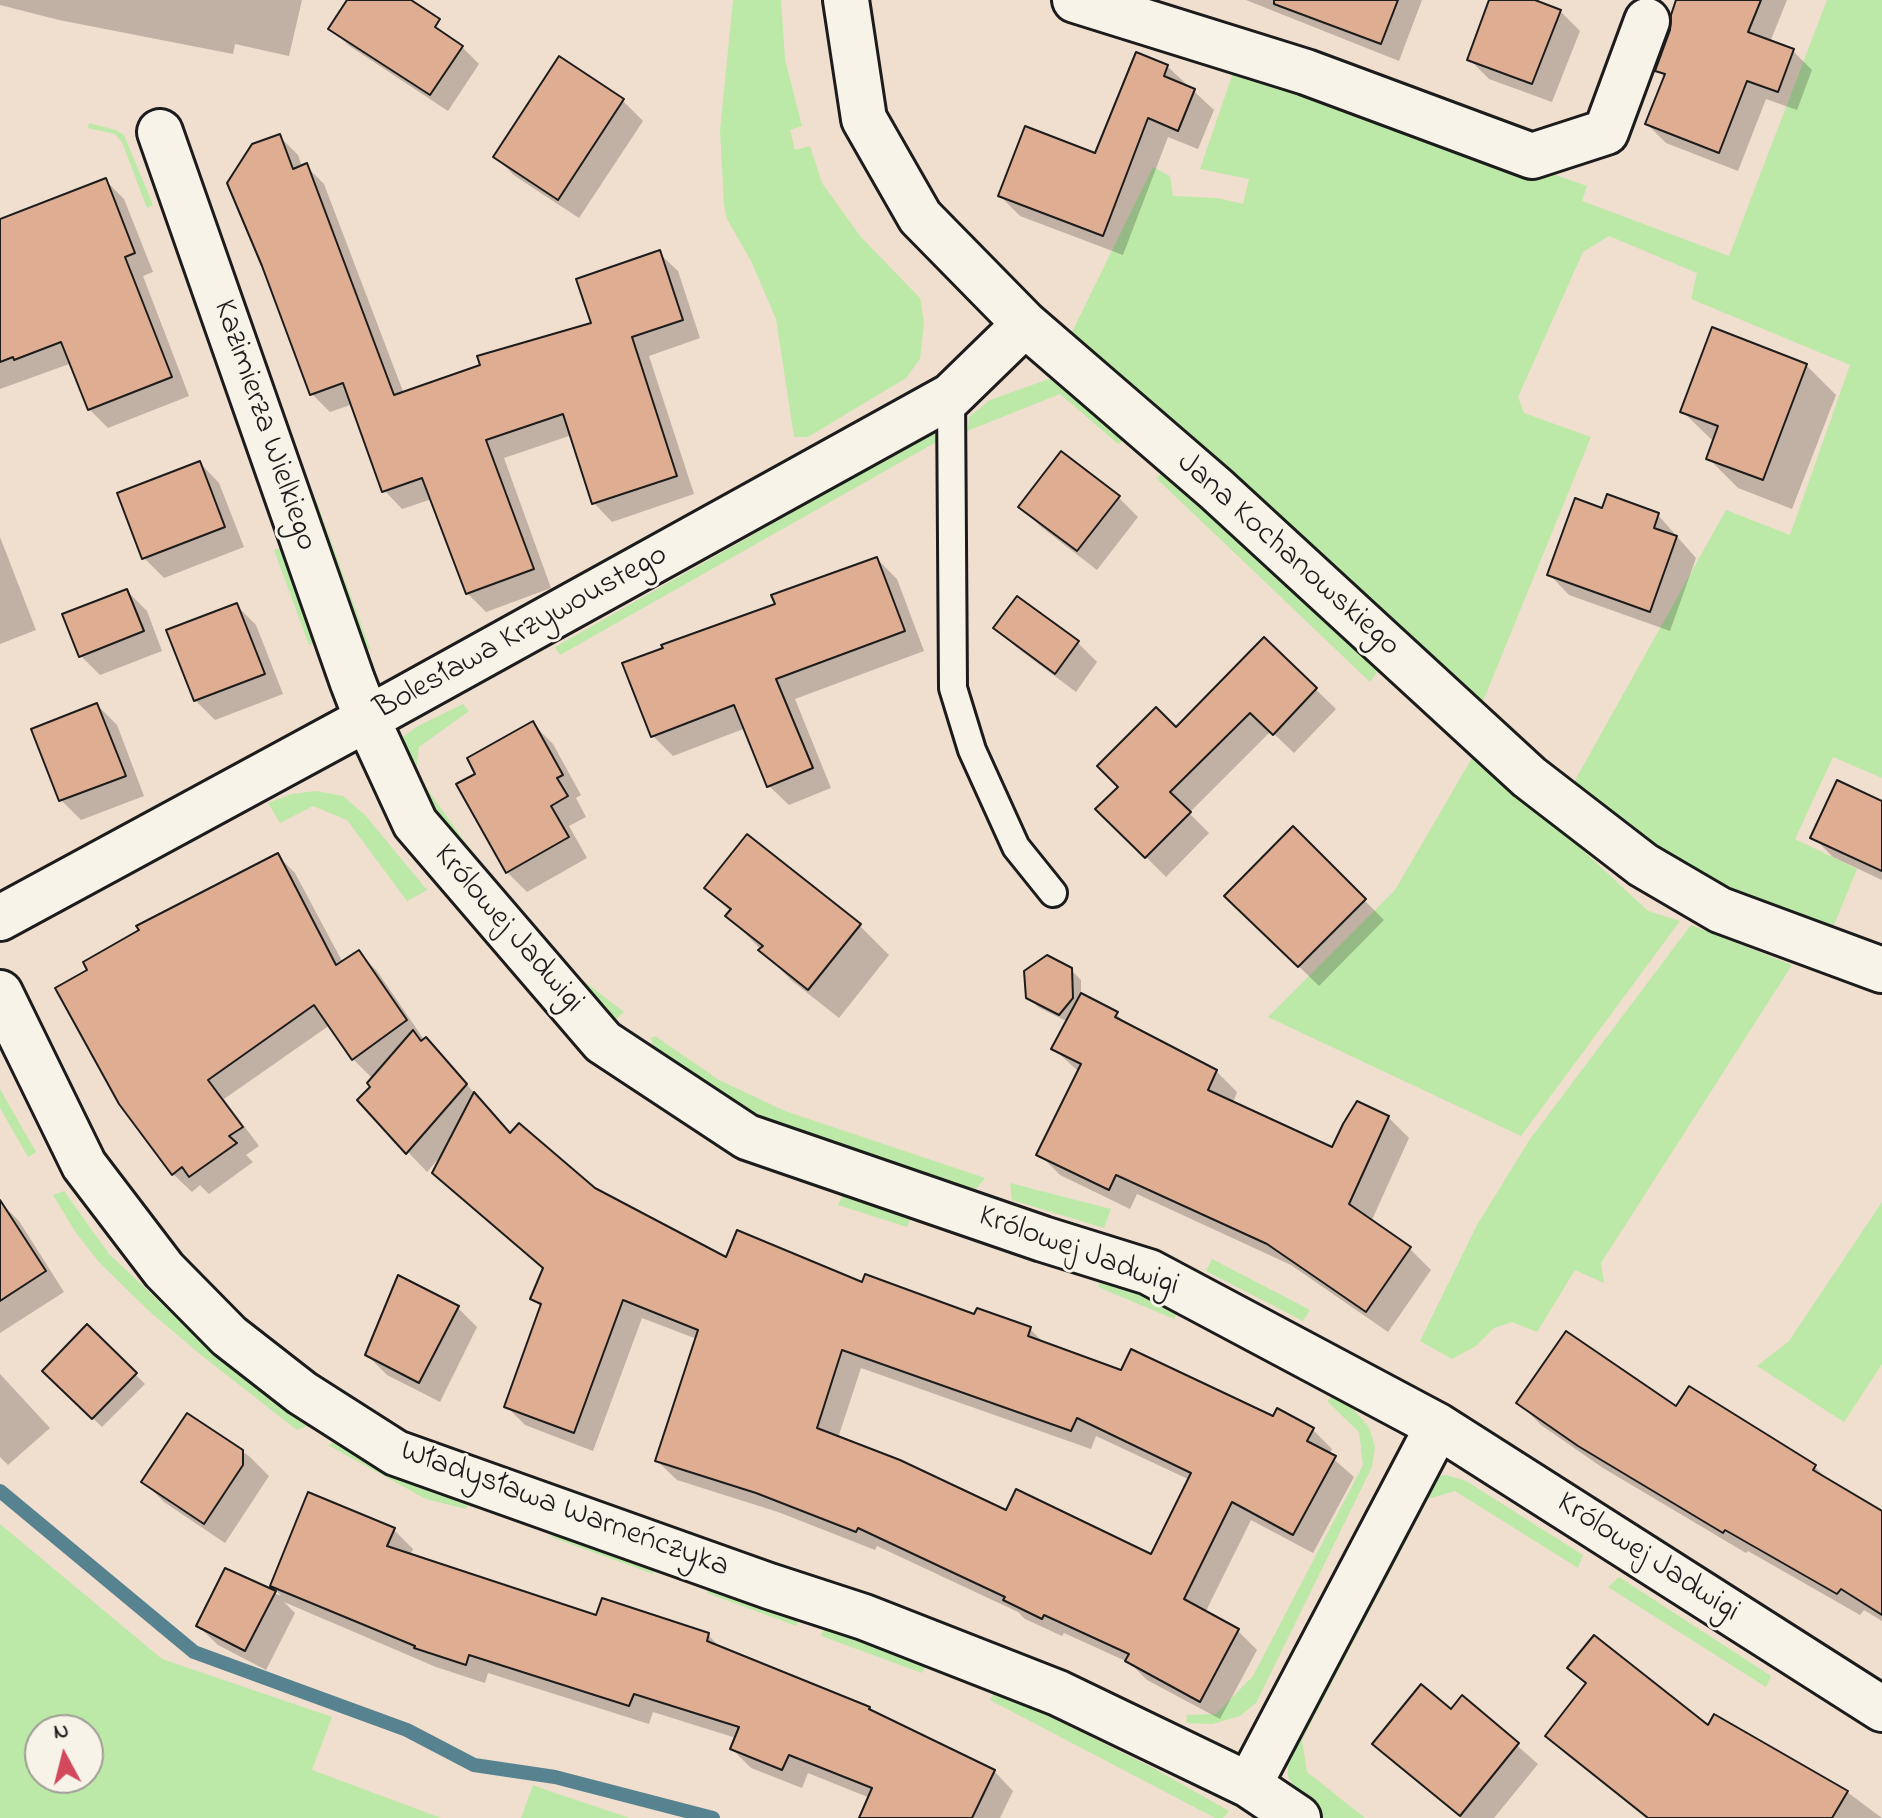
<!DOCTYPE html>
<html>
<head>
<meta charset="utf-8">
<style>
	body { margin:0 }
	#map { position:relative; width:1882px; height:1818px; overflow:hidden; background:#f0dece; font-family:"Indie Flower",sans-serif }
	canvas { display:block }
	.north { position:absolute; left:24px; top:1714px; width:80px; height:80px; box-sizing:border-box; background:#f7f3e8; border:2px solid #9f9d96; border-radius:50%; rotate:353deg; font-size:22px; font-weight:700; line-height:32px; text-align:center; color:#1c1c1c }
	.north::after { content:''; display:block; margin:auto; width:28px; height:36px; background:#d1495b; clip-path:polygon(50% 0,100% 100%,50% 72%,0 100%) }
</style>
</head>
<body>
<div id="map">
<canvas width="1882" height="1818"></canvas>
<div class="north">N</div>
</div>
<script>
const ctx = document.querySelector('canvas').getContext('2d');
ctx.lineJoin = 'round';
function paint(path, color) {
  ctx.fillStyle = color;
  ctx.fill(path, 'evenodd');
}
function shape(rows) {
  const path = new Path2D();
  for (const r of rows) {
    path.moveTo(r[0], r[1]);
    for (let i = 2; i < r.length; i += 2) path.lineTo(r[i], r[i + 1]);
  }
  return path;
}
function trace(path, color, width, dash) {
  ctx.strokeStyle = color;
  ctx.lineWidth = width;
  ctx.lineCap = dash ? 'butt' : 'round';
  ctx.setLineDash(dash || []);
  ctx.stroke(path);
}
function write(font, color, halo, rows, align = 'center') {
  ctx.font = font + ' "Indie Flower",sans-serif';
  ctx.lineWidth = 6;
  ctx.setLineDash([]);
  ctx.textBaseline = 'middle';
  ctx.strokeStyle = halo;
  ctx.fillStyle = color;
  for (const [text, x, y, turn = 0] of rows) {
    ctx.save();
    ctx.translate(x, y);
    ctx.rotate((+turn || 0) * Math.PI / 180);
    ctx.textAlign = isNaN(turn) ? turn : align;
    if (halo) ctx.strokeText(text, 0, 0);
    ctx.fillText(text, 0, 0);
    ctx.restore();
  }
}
const green = shape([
	[733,0,781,0,785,59,802,126,790,130,795,150,810,146,822,183,860,236,920,298,924,323,920,359,906,378,808,437,794,437,776,319,751,261,727,219,724,204,720,131],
	[1827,0,1882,0,1882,778,1833,757,1795,839,1857,869,1834,925,1763,908,1672,865,1573,784,1726,510,1790,535,1850,365,1691,299,1697,273,1609,236,1583,252,1518,397,1524,413,1591,437,1481,706,1235,491,1071,334,1153,167,1170,176,1173,196,1217,198,1243,204,1249,179,1200,169,1236,64,1587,186,1582,201,1729,256],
	[89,123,116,130,124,135,153,205,147,208,122,142,115,134,88,128],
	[1049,379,1072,389,1128,438,1118,444,1060,394,967,431,970,416,990,400],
	[934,432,938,441,560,655,555,647],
	[1168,470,1380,668,1370,682,1156,478],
	[316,500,370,649,364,651,307,504],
	[282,548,318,642,309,645,274,550],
	[463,704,469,711,419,747,416,773,487,873,572,972,624,1012,615,1020,569,980,416,799,401,752,404,736,418,726],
	[1476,751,1648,911,1680,921,1521,1136,1268,1017,1395,890],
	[316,791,343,796,365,815,427,890,407,901,347,820,313,806,280,823,268,803,292,794],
	[1691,925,1792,965,1601,1263,1604,1283,1575,1270,1537,1332,1512,1322,1494,1328,1476,1346,1452,1359,1420,1341,1477,1225,1530,1139],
	[655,1036,719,1080,785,1111,985,1178,976,1189,865,1158,792,1130,736,1104,655,1051,651,1038],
	[0,1089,36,1152,28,1157,0,1108],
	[1010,1183,1111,1209,1104,1228,1012,1200],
	[64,1191,109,1254,216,1355,310,1425,297,1430,201,1355,149,1311,99,1262,76,1233,53,1195],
	[843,1195,911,1218,907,1227,838,1205],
	[1882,1202,1882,1364,1844,1422,1757,1366,1789,1341],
	[1212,1259,1310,1310,1303,1321,1206,1271],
	[1101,1277,1141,1290,1179,1309,1174,1319,1098,1287],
	[1332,1396,1351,1407,1369,1427,1375,1447,1372,1467,1256,1703,1240,1716,1212,1724,1186,1723,1187,1715,1216,1714,1253,1676,1363,1465,1359,1432,1327,1401],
	[340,1440,469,1498,466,1509,426,1499,328,1445],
	[1446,1475,1466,1481,1583,1555,1578,1568,1455,1491,1428,1499,1302,1740,1307,1772,1365,1818,1324,1818,1308,1808,1288,1777,1287,1748,1432,1478],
	[0,1524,162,1659,332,1717,312,1770,441,1818,0,1818],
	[88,1730,88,1778,40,1778,40,1730],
	[1639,1526,1832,1649,1828,1657,1636,1533],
	[555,1527,659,1553,653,1574,551,1537],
	[715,1575,803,1608,796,1626,707,1593],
	[1619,1577,1771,1676,1766,1687,1608,1587],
	[828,1618,929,1659,922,1673,821,1636],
	[994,1693,1008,1695,1155,1769,1229,1811,1223,1818,1215,1818,990,1700],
	[533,1785,552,1792,630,1818,521,1818]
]);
const shadow = shape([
	[0,0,302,0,289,56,235,44,233,54,59,20,0,5],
	[349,0,389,0,462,47,479,64,448,111,348,45,331,28],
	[1246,0,1422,0,1399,61],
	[1491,0,1529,0,1560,11,1580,31,1552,102,1489,79,1469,59],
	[1679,0,1787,0,1770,42,1793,51,1812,70,1797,110,1766,99,1738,171,1666,143,1647,124,1665,78,1658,70,1672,30],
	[559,59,623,101,643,121,579,218,515,176,495,157],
	[1167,66,1214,110,1198,149,1168,137,1123,255,1020,216,1000,196,1096,155],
	[279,136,298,155,302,167,306,166,324,184,404,394,593,325,659,253,678,271,700,338,649,356,694,494,612,522,594,503,572,435,504,458,551,588,486,612,467,593,432,499,402,509,384,490,353,404,330,412,312,394],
	[105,180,124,199,153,272,143,276,189,396,108,428,89,409,72,363,0,389,0,326],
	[1806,365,1836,395,1792,509,1738,488,1708,458,1714,442,1683,412],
	[200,463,219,483,244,547,164,578,144,558],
	[1118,497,1138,517,1097,570,1040,526,1021,507],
	[1603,510,1658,515,1696,558,1670,631,1569,595,1550,575],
	[0,537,36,630,0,644],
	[877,559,897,579,924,651,795,699,831,788,789,805,769,786,746,728,673,756,653,736,625,665,777,606],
	[127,591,147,611,162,651,100,675,81,656],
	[236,605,256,625,283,694,215,720,195,700],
	[996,628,1078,643,1097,662,1076,692,1016,647],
	[1264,639,1336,709,1294,753,1271,731,1189,813,1209,833,1166,877,1098,809],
	[97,705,117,725,144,796,81,820,61,800],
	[533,724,553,744,581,795,576,798,586,817,569,826,587,858,527,892,507,872],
	[1882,803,1882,880,1833,857,1813,837],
	[1293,829,1384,920,1319,986,1227,896],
	[277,855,295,873,343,963,358,952,377,971,425,1041,445,1060,511,1134,594,1190,727,1260,863,1285,975,1317,1030,1329,1046,1345,1122,1373,1313,1430,1332,1449,1329,1455,1354,1477,1313,1553,1251,1520,1205,1613,1238,1631,1257,1650,1220,1719,1147,1680,1130,1663,1064,1633,1062,1636,1025,1619,1018,1612,877,1546,875,1550,778,1512,677,1480,657,1461,697,1339,642,1318,593,1451,525,1425,506,1406,542,1308,533,1299,545,1269,441,1156,427,1172,359,1100,373,1088,373,1079,353,1059,330,1025,224,1099,259,1146,246,1155,253,1162,209,1194,200,1185,192,1192,173,1174],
	[861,1368,1091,1449,1096,1436,1190,1480,1152,1557,1007,1513,838,1438],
	[706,888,859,925,889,955,839,1018,791,980,728,916,731,912],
	[1071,970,1081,980,1081,996,1116,1014,1130,1027,1216,1071,1237,1092,1233,1103,1333,1150,1388,1117,1409,1138,1371,1222,1410,1249,1431,1270,1388,1332,1291,1265,1137,1194,1130,1209,1060,1175,1039,1154,1079,1072,1054,1049,1068,1022,1038,1007,1028,997],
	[0,1202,19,1221,64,1292,0,1333],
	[457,1307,477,1327,440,1402,387,1375,367,1355],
	[87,1327,145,1384,102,1427,44,1371],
	[0,1374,50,1428,8,1465,0,1457],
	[1689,1389,1815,1467,1832,1484,1882,1513,1882,1621,1864,1610,1860,1615,1748,1551,1746,1553,1603,1468,1541,1425,1519,1403,1677,1409],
	[188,1416,249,1456,269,1476,225,1543,164,1502,144,1482],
	[394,1530,413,1549,410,1556,597,1618,708,1635,723,1650,868,1708,874,1713,994,1771,1013,1791,1000,1818,861,1818,870,1798,808,1773,802,1788,751,1768,732,1749,736,1738,653,1712,649,1724,488,1673,485,1683,436,1667,284,1602,295,1613,266,1670,218,1645,198,1626,226,1571,281,1596,272,1586],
	[1570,1668,1847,1792,1882,1818,1646,1818,1567,1755,1547,1736,1587,1685],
	[1463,1698,1538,1764,1494,1818,1461,1818,1395,1764,1375,1744,1451,1712]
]);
const stream = shape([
	[0,1491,194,1652,407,1730,474,1765,555,1777,713,1818]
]);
const building = shape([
	[347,0,411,0,440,19,435,27,463,46,430,95,328,29,347,0],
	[1274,0,1398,0,1381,44,1274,4,1274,0],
	[1489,0,1535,0,1561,10,1532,84,1467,60,1489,0],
	[1676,0,1761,0,1748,32,1794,49,1778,92,1747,81,1719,153,1645,124,1665,74,1655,71,1670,30,1671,15,1676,0],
	[1136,52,1168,65,1164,76,1195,89,1178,131,1148,118,1103,236,998,196,1025,126,1095,153,1136,52],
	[559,56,624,99,558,200,493,157,559,56],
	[280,134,293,169,307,163,394,395,480,365,477,356,591,323,576,279,660,250,683,320,632,337,677,476,592,504,563,414,486,440,534,569,466,594,422,478,382,492,343,383,310,395,262,266,227,183,252,144,280,134],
	[106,178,135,253,125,257,172,377,88,410,61,342,14,360,13,357,0,362,0,219,106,178],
	[1712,327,1807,364,1763,480,1706,459,1718,426,1680,412,1712,327],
	[1061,451,1120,496,1077,551,1018,507,1061,451],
	[200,461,225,527,142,559,117,493,200,461],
	[1607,494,1659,513,1654,528,1677,536,1650,612,1547,575,1575,498,1602,508,1607,494],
	[877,557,905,631,776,679,813,768,767,787,734,705,651,737,622,663,663,648,661,645,775,604,771,595,877,557],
	[127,589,144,631,79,657,62,614,127,589],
	[1017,596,1079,641,1055,674,993,628,1017,596],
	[237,603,265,674,194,701,166,630,237,603],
	[1264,637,1317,688,1273,735,1250,713,1170,792,1191,812,1145,858,1095,809,1118,787,1097,766,1156,707,1176,727,1264,637],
	[97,703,126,776,59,801,31,729,97,703],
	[533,721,563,775,557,778,568,796,551,806,569,837,506,873,456,784,475,774,467,758,533,721],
	[1837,780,1882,801,1882,871,1810,838,1837,780],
	[1293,826,1366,899,1298,967,1224,896,1293,826],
	[747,834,861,924,808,990,758,950,763,946,725,916,731,909,704,888,747,834],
	[278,853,336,965,359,950,407,1020,352,1060,314,1005,208,1080,243,1127,229,1136,237,1143,189,1177,182,1167,172,1175,119,1104,55,988,87,970,83,962,139,930,136,926,278,853],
	[1047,955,1072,968,1073,998,1059,1015,1026,998,1024,971,1047,955],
	[1081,993,1118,1012,1115,1017,1217,1070,1208,1090,1332,1147,1343,1124,1357,1101,1389,1116,1349,1204,1411,1247,1366,1312,1267,1244,1116,1175,1109,1190,1036,1155,1081,1064,1051,1049,1081,993],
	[413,1030,421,1041,426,1037,467,1084,406,1154,357,1100,370,1087,367,1083,413,1030],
	[474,1092,510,1133,519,1123,595,1188,726,1257,737,1230,862,1282,865,1274,974,1314,977,1308,1031,1327,1028,1336,1121,1370,1131,1349,1273,1416,1277,1408,1314,1428,1307,1441,1336,1456,1293,1535,1232,1502,1184,1599,1239,1629,1200,1702,1125,1661,1129,1654,1044,1615,1042,1619,1003,1600,1005,1597,858,1528,856,1532,756,1493,655,1461,698,1330,623,1300,574,1433,504,1407,541,1304,530,1299,543,1268,432,1173,474,1092],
	[842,1350,1071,1431,1077,1418,1191,1473,1151,1554,1016,1489,1006,1510,900,1460,817,1428,842,1350],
	[0,1200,46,1271,0,1301,0,1200],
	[398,1275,459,1306,419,1383,365,1355,398,1275],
	[87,1324,137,1373,92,1419,42,1371,87,1324],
	[1566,1331,1676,1406,1689,1386,1816,1465,1813,1470,1882,1511,1882,1615,1841,1589,1837,1594,1725,1530,1723,1533,1578,1446,1516,1403,1566,1331],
	[187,1413,243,1450,243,1465,204,1524,141,1482,187,1413],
	[308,1492,395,1528,387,1546,596,1615,602,1598,709,1633,707,1641,870,1707,869,1709,995,1770,972,1818,859,1818,872,1788,789,1755,782,1770,730,1749,739,1727,634,1694,629,1706,469,1655,466,1665,414,1648,415,1646,270,1586,308,1492],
	[225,1568,276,1591,245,1651,196,1626,225,1568],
	[1594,1635,1708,1725,1714,1714,1848,1791,1832,1818,1648,1818,1545,1736,1586,1683,1567,1668,1594,1635],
	[1421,1684,1451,1709,1462,1695,1519,1743,1460,1816,1372,1744,1421,1684]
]);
const lane = shape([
	[951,396,953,688,972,750,1016,847,1053,893]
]);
const street = shape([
	[846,0,864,119,920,217,1025,324,1216,489,1529,777,1643,865,1720,910,1882,970],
	[1075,0,1306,72,1532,156,1606,132,1647,21],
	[160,132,352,680,367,719,415,823,603,1042,747,1137,1043,1239,1149,1272,1438,1426,1882,1709],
	[0,918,367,719,951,396,1025,324],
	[0,993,84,1165,164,1270,229,1336,302,1393,396,1453,769,1586,864,1617,1058,1693,1249,1785,1298,1818],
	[1249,1785,1438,1426]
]);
const streetNames = [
	["Kazimierza Wielkiego",263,426,71],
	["Jana Kochanowskiego",1287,556,42],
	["Bolesława Krzywoustego",522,634,-29],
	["Królowej Jadwigi",507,930,49],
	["Królowej Jadwigi",1078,1253,20],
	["Władysława Warneńczyka",564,1511,20],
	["Królowej Jadwigi",1647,1559,33]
];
paint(green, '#bce9a7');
paint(shadow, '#0003');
trace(stream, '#578390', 14);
paint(building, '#dfad92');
trace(building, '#1c1c1c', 2);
trace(lane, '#1c1c1c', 32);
trace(street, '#1c1c1c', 50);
trace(lane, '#f7f3e8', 26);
trace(street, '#f7f3e8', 44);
write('32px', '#1c1c1c', '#f7f3e8', streetNames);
</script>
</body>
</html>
